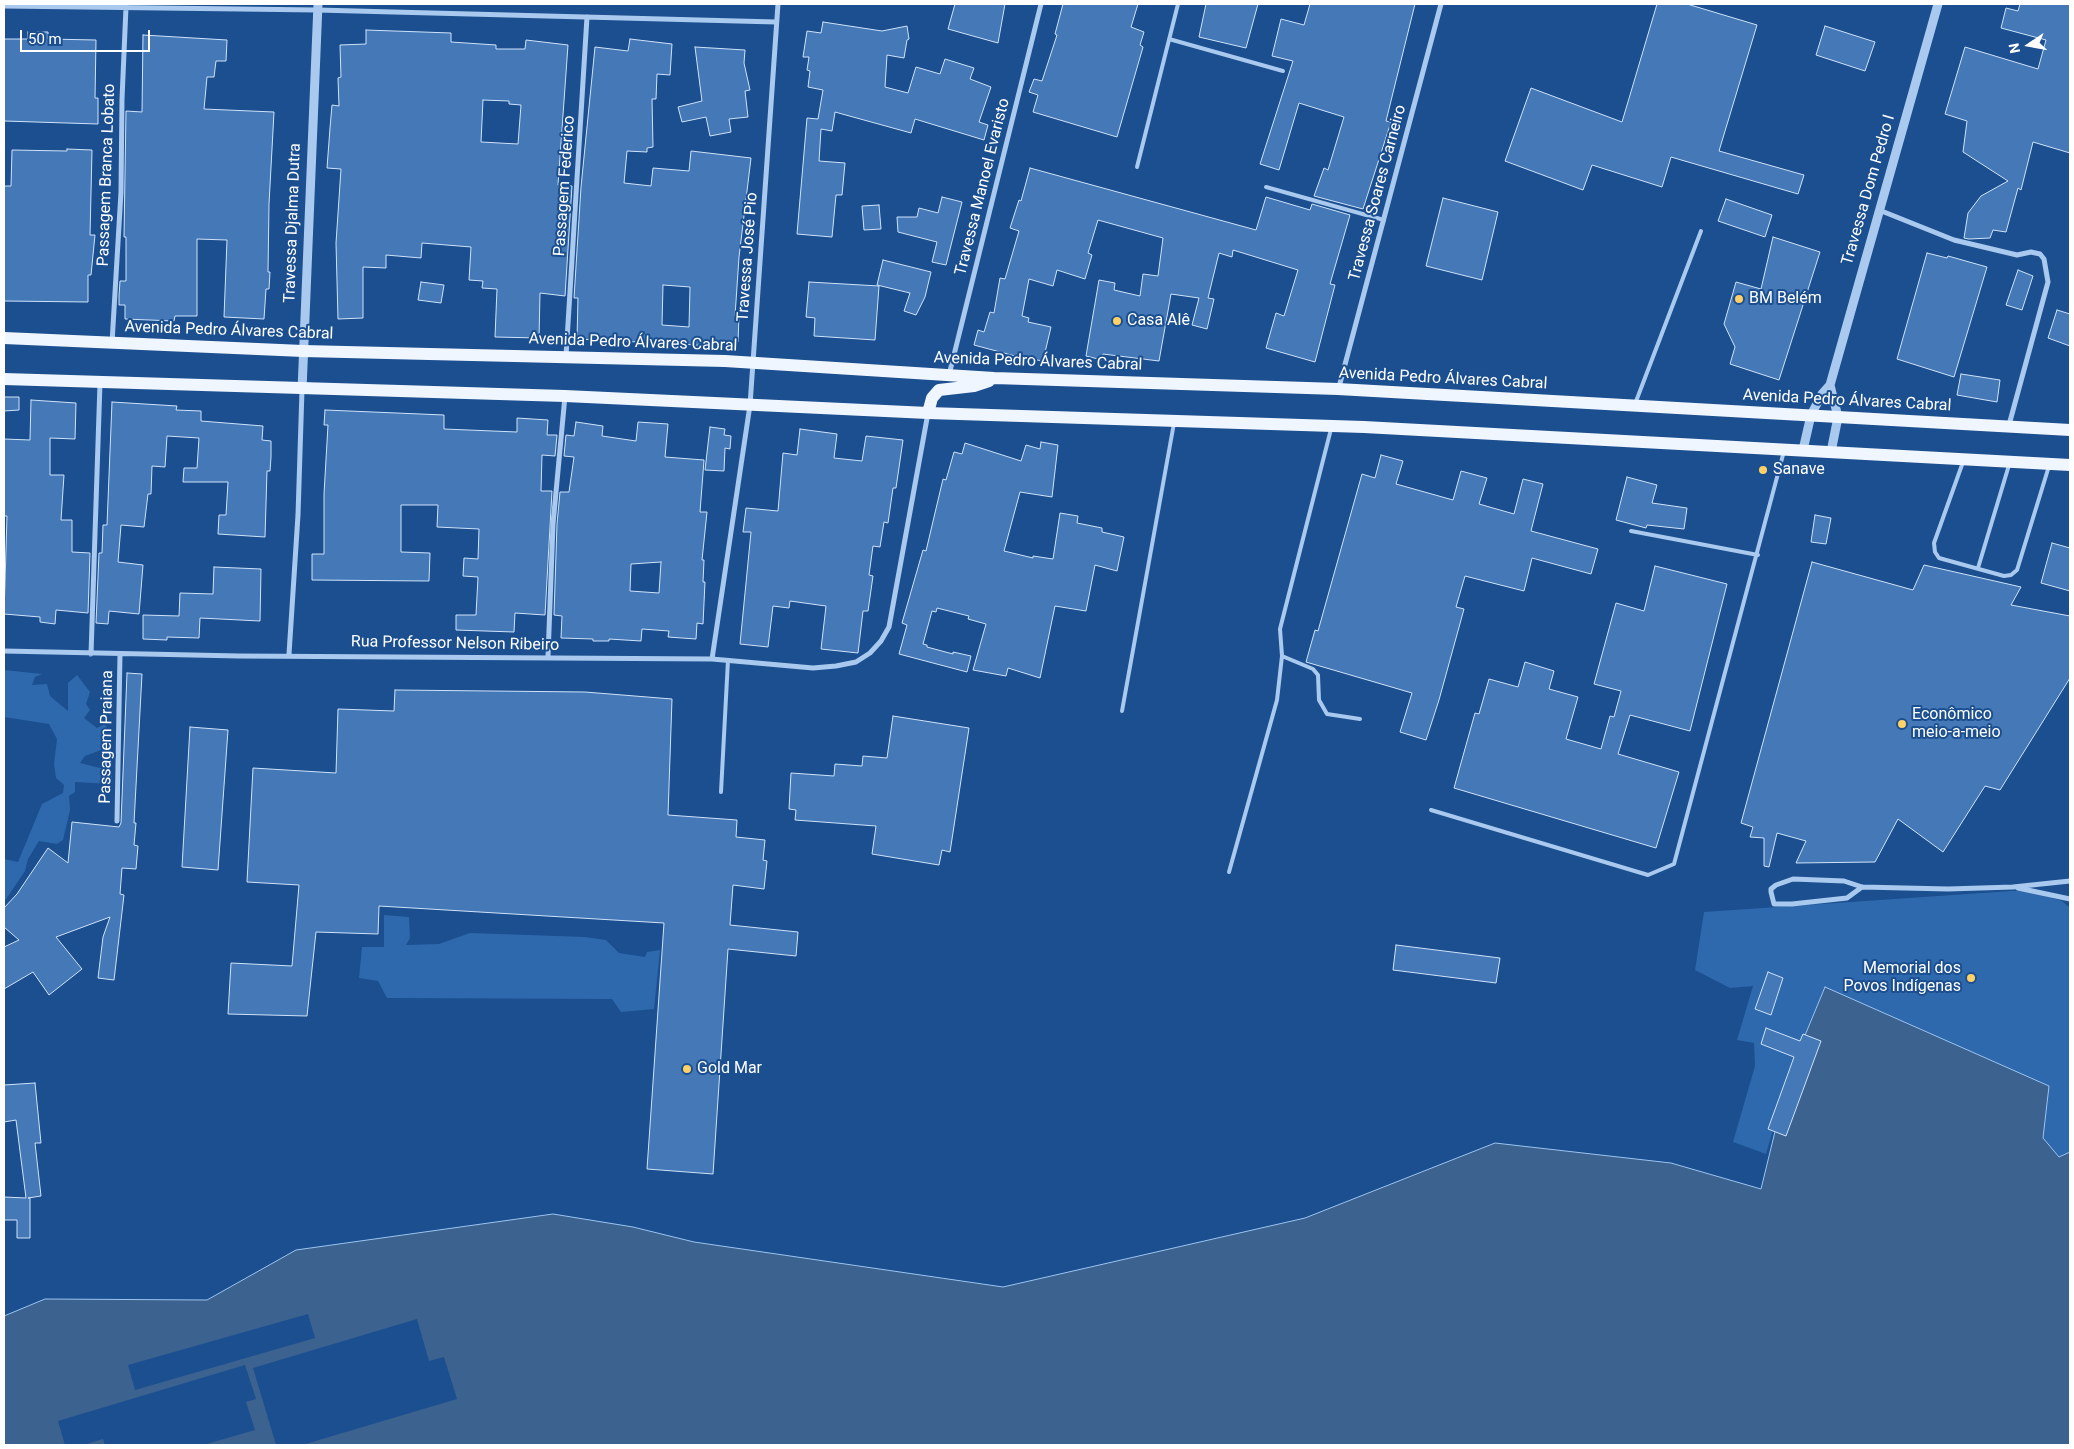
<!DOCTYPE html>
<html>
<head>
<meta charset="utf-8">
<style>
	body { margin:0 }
	#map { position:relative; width:2074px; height:1449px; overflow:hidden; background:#1b4f8f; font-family:Roboto,sans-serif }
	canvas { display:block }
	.frame { position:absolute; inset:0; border:5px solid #fff; pointer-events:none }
	.north { position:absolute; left:2004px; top:20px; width:50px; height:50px; -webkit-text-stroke:4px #1b4f8f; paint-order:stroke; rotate:258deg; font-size:14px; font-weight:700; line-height:20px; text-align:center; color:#fff }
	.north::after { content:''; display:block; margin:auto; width:18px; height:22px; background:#fff; clip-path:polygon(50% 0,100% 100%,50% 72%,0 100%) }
	.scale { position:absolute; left:20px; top:30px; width:130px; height:22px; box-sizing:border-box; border:2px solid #fff; border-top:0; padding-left:6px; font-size:15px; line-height:18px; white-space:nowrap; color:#fff; -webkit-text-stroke:4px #1b4f8f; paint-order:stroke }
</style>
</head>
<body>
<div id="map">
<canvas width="2074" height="1449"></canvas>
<div class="frame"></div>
<div class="north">N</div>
<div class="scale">50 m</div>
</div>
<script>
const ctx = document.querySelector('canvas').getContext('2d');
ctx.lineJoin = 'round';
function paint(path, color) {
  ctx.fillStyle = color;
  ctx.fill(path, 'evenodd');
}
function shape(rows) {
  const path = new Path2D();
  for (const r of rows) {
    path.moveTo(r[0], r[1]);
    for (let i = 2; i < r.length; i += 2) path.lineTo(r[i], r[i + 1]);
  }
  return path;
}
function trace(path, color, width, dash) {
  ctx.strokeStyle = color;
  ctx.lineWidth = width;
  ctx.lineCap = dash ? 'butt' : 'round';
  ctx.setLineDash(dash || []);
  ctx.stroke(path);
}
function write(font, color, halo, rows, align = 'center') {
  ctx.font = font + ' Roboto,sans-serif';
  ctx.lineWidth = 4;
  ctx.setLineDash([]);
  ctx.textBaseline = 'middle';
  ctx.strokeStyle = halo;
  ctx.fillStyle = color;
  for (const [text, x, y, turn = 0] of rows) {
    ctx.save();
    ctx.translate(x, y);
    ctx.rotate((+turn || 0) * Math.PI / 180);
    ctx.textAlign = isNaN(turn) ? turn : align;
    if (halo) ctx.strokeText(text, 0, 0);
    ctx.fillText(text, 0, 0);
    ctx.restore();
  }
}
const green = shape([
	[4,670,42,674,35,677,32,685,47,684,50,696,68,711,68,683,77,675,90,692,86,704,90,710,84,718,97,728,105,724,108,730,101,750,85,756,80,763,112,771,112,784,75,782,75,792,69,796,70,810,63,840,57,844,39,841,28,859,25,871,4,902,4,859,18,862,42,804,63,793,64,785,56,778,54,764,57,739,49,724,4,717],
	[2026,890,2062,901,2070,908,2070,1152,2059,1157,2043,1138,1782,1099,1766,1154,1733,1142,1755,1066,1754,1043,1737,1040,1753,986,1730,988,1695,970,1704,912],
	[384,915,409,917,410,938,406,945,439,944,470,933,585,937,606,940,619,953,645,957,647,952,660,950,654,1009,621,1012,612,999,387,998,378,981,359,978,362,947,384,947]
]);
const water = shape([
	[1825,987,2049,1086,2043,1138,2059,1157,2070,1152,2070,1445,4,1445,4,1316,45,1299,207,1300,296,1250,553,1214,633,1227,694,1242,1003,1287,1305,1218,1495,1143,1671,1163,1761,1189,1789,1074,1825,987]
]);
const pier = shape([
	[308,1314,315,1338,135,1390,128,1365],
	[417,1319,429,1361,444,1357,457,1399,302,1445,276,1445,253,1368],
	[245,1365,256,1399,246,1402,255,1430,203,1445,105,1445,103,1439,83,1445,65,1445,58,1421]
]);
const building = shape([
	[955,4,1005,4,998,43,948,29,955,4],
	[1063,4,1138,4,1131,27,1144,32,1140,45,1143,47,1117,137,1033,112,1038,95,1029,92,1034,79,1042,81,1057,35,1055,34,1063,4],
	[1206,4,1258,4,1246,48,1199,37,1206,4],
	[1310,4,1415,4,1386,121,1391,122,1363,209,1314,196,1324,168,1328,170,1344,117,1299,103,1279,170,1260,164,1293,61,1272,56,1281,19,1304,25,1310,4],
	[1657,4,1687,4,1757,25,1719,151,1804,175,1798,194,1671,157,1662,187,1592,165,1583,190,1505,161,1531,88,1622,122,1657,4],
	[2020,4,2070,4,2070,153,2033,142,2021,190,2018,188,2006,232,1993,230,1990,238,1969,239,1964,238,1968,213,1981,196,2008,181,1963,152,1967,121,1945,114,1965,47,2038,69,2046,40,2001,28,2006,8,2018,11,2020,4],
	[823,22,882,31,907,26,909,39,907,40,904,58,887,55,885,87,908,93,916,67,940,74,945,59,974,68,970,79,991,87,979,122,988,125,984,140,915,119,911,133,835,112,832,131,821,129,819,161,845,163,842,195,836,195,832,237,797,234,807,118,818,119,823,90,808,87,810,71,807,70,809,57,803,57,807,31,821,33,823,22],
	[1825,26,1875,42,1865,71,1816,55,1825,26],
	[366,30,451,33,451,42,496,45,496,49,525,49,526,40,568,45,558,185,572,186,565,296,540,293,539,338,495,337,497,289,482,288,483,281,469,280,471,247,422,243,421,258,386,255,386,268,363,267,363,318,338,319,336,243,341,169,327,168,330,128,332,105,339,106,338,78,341,77,340,45,366,44,366,30],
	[483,100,509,101,509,104,521,105,518,144,481,142,483,100],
	[28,32,48,32,48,39,96,40,95,98,98,98,98,124,4,121,4,39,28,39,28,32],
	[143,35,227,40,226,61,216,61,214,77,207,77,204,109,274,112,269,204,268,272,270,272,269,289,266,289,264,319,224,317,227,240,197,239,197,316,175,316,174,321,125,319,125,305,119,305,119,296,120,281,126,281,126,237,124,237,126,111,142,112,143,35],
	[630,39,672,44,670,75,657,74,656,99,652,99,653,147,647,148,647,152,627,151,624,183,651,186,653,168,689,171,691,151,751,158,739,257,735,316,739,316,738,342,736,342,736,348,707,348,708,346,658,342,658,343,577,339,578,298,574,298,581,187,595,47,628,51,630,39],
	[663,285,690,287,689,327,662,325,663,285],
	[695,47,745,50,744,63,750,90,745,91,748,117,729,119,731,132,710,136,706,117,682,122,678,107,702,101,695,47],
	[67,149,92,150,90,235,95,235,91,275,88,275,88,302,4,301,4,186,11,186,12,150,67,151,67,149],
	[1030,168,1256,230,1266,197,1310,210,1312,204,1350,215,1330,284,1335,285,1315,362,1266,348,1276,313,1284,316,1298,270,1233,250,1232,257,1219,253,1208,298,1214,299,1207,329,1192,325,1199,298,1171,294,1159,361,1103,354,1102,360,1086,356,1099,280,1115,283,1114,290,1140,296,1143,274,1158,276,1163,238,1098,220,1088,253,1092,255,1085,279,1057,270,1053,286,1029,279,1022,316,1029,318,1028,322,1051,327,1043,361,1019,357,974,345,978,330,984,332,990,312,994,313,1000,278,1005,279,1019,231,1010,228,1019,200,1021,201,1030,168],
	[942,197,962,202,946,265,932,262,937,242,898,232,897,217,917,217,919,208,938,213,942,197],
	[1443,198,1498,212,1482,280,1426,266,1443,198],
	[1726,199,1772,215,1765,237,1718,221,1726,199],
	[879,205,881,229,864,230,862,206,879,205],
	[1773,237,1820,252,1779,380,1730,364,1735,347,1724,324,1736,282,1761,289,1773,237],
	[1927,253,1947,258,1948,256,1987,267,1954,377,1897,359,1927,253],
	[883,260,931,272,925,297,916,315,904,311,910,293,877,285,883,260],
	[2018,270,2033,276,2022,310,2006,305,2018,270],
	[421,282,444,285,441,303,418,300,421,282],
	[809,282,879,286,875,340,814,336,815,318,806,317,809,282],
	[2057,310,2070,314,2070,346,2048,338,2057,310],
	[1961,374,2000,380,1997,402,1957,395,1961,374],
	[4,397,19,397,19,410,4,411,4,397],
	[31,400,76,403,75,439,50,438,50,475,64,475,61,520,72,520,72,552,90,553,88,613,56,610,55,624,40,622,40,617,4,614,7,516,4,516,4,439,30,440,31,400],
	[112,402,177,406,176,410,201,411,201,421,263,426,262,440,271,441,271,457,270,471,267,471,265,537,218,534,219,515,226,515,228,482,183,482,184,468,197,468,199,438,167,436,165,467,152,466,151,494,148,494,144,527,121,525,118,562,143,565,139,614,109,611,108,624,96,623,99,553,102,553,103,525,107,525,112,402],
	[325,410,444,415,444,429,517,432,517,418,548,420,547,435,557,435,555,456,542,455,541,491,552,491,545,615,515,613,514,632,456,630,456,615,476,615,478,577,463,576,464,558,478,559,479,529,437,527,438,505,401,505,401,552,430,553,429,581,312,580,312,554,324,554,324,494,328,425,324,425,325,410],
	[576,422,603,426,602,436,636,441,638,422,668,424,665,457,704,460,700,512,707,512,702,560,704,560,703,582,705,582,703,624,697,623,696,639,668,637,669,631,642,629,641,641,609,639,609,641,593,641,593,639,561,638,562,616,554,615,557,524,560,492,569,492,574,457,564,456,566,435,574,436,576,422],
	[661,562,659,593,630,591,631,564,661,562],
	[710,427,725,429,724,435,731,436,730,449,725,448,724,471,705,470,710,427],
	[800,429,837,434,834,458,862,461,866,436,903,440,896,488,893,488,888,523,884,522,880,547,873,546,869,575,873,576,868,611,863,611,858,653,821,649,826,606,790,601,789,608,773,606,768,647,740,644,751,532,743,532,746,508,778,511,783,453,797,455,800,429],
	[1041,442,1058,445,1052,497,1020,492,1004,551,1033,558,1033,556,1053,559,1060,513,1078,516,1077,523,1102,528,1102,532,1124,537,1117,571,1095,565,1086,611,1055,606,1040,678,1008,668,1006,676,973,670,986,624,968,619,969,616,937,608,936,612,932,611,923,644,927,645,927,647,953,654,953,652,971,656,967,672,899,654,907,625,902,623,923,550,926,551,943,479,946,480,954,452,962,454,965,443,1021,461,1026,445,1040,449,1041,442],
	[1381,455,1403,461,1396,484,1453,500,1461,471,1487,478,1479,504,1514,514,1523,479,1543,484,1531,531,1598,549,1591,574,1532,558,1524,591,1465,576,1456,607,1464,609,1439,700,1426,740,1400,732,1412,693,1306,662,1315,630,1318,631,1362,474,1375,478,1381,455],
	[1627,477,1657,485,1652,503,1687,508,1684,529,1647,525,1646,528,1616,520,1627,477],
	[1815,515,1831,518,1826,544,1811,542,1815,515],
	[2052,543,2070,548,2070,591,2041,583,2052,543],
	[1812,562,1913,590,1924,565,2021,587,2011,605,2070,616,2070,678,2000,790,1985,786,1943,852,1898,819,1875,862,1796,863,1806,841,1777,833,1769,867,1764,866,1764,838,1750,837,1753,827,1741,823,1812,562],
	[1655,566,1727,584,1690,731,1630,715,1618,754,1679,772,1656,848,1454,788,1475,713,1479,714,1489,679,1518,687,1525,662,1554,671,1549,689,1578,697,1566,739,1601,749,1610,716,1614,717,1621,691,1594,684,1616,603,1644,611,1655,566],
	[214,567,261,569,260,621,200,618,199,638,167,637,167,640,143,639,143,615,179,616,180,593,213,594,214,567],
	[127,673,142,674,134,823,136,823,134,845,138,846,136,869,122,868,120,894,124,895,114,980,98,978,103,937,110,917,56,937,82,969,49,995,33,972,4,989,4,947,19,940,4,927,4,908,17,894,48,848,68,863,72,822,119,827,121,823,127,673],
	[395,690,585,692,672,699,668,815,737,820,736,837,765,840,763,860,767,861,764,889,733,885,730,925,798,932,796,956,728,949,713,1174,647,1169,664,923,379,906,378,934,316,932,307,1016,228,1014,231,963,292,966,299,885,247,882,253,768,336,773,338,709,394,711,395,690],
	[893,716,969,728,950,852,942,850,939,865,872,854,876,826,795,820,796,810,789,809,791,773,834,776,835,764,862,766,863,756,887,758,893,716],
	[190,727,228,730,218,870,182,867,190,727],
	[1396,945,1500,958,1496,983,1393,970,1396,945],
	[1768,972,1783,978,1771,1015,1755,1009,1768,972],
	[1766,1028,1800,1041,1803,1034,1821,1041,1786,1136,1768,1129,1794,1057,1761,1044,1766,1028],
	[35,1083,41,1143,35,1143,41,1196,28,1198,30,1198,30,1238,17,1238,17,1220,4,1220,4,1197,26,1198,16,1120,4,1122,4,1085,35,1083]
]);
const service = shape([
	[1169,39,1283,71],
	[1137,167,1178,4],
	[1266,187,1384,220],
	[1635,404,1701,231],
	[1963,462,1934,543,1935,552,1939,558,2004,576,2011,575,2017,570,2049,466],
	[1631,531,1758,555],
	[1978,568,2009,465],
	[1282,656,1313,669,1318,675,1319,700,1327,714,1360,719],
	[1122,711,1174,423],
	[721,792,728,660],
	[1431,810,1648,875,1674,864,1784,451],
	[1229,872,1277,700,1282,656,1280,629,1331,429]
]);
const minor = shape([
	[4,6,317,10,776,22],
	[1879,210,1954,240,2017,255,2031,252,2040,254,2044,259,2048,282,2009,425],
	[112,343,121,192,122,99,126,7],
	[566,356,587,17],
	[949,375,1041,4],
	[1339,387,1441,4],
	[4,651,239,656,712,659,813,668,836,666,856,662,870,653,881,641,889,627,928,413],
	[91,654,100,383],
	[289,654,298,515,302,390],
	[548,657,553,524,565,396],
	[712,659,750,405,778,4],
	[117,821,120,654],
	[1862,887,1847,898,1792,904,1774,904,1771,892,1771,889,1776,885,1793,879,1844,881,1862,887,1948,889,2013,887,2070,881],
	[2018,888,2070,899]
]);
const tertiary = shape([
	[1830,385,1838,417,1831,452],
	[302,390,318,4],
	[1803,450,1811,415,1822,394,1830,385,1938,4]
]);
const primary = shape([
	[4,338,303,351,725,361,994,378,1338,389,2070,430],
	[4,379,565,396,928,413,1364,427,2070,465],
	[928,413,932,398,939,390,974,386,989,381]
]);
const markers = [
	[1739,299,5,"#ffd166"],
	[1117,321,5,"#ffd166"],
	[1763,470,5,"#ffd166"],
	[1902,724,5,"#ffd166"],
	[1971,978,5,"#ffd166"],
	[687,1069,5,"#ffd166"]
];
const streetNames = [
	["Passagem Branca Lobato",107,175,-88],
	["Passagem Federico",565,186,-86],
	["Travessa Manoel Evaristo",983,187,-76],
	["Travessa Dom Pedro I",1869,190,-74],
	["Travessa Soares Carneiro",1378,193,-75],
	["Travessa Djalma Dutra",293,223,-88],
	["Travessa José Pio",748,257,-86],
	["Avenida Pedro Álvares Cabral",229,331,2],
	["Avenida Pedro Álvares Cabral",633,343,2],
	["Avenida Pedro Álvares Cabral",1038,362,2],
	["Avenida Pedro Álvares Cabral",1443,379,3],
	["Avenida Pedro Álvares Cabral",1847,401,3],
	["Rua Professor Nelson Ribeiro",455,644,1],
	["Passagem Praiana",107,737,-89]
];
const poiNames = [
	["BM Belém",1749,299],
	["Casa Alê",1127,321],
	["Sanave",1773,470],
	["Econômico",1912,715],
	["meio-a-meio",1912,733],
	["Memorial dos",1961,969,"right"],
	["Povos Indígenas",1961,987,"right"],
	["Gold Mar",697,1069]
];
paint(green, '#2e69ad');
paint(water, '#3c6290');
trace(water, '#9cc4f0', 1);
paint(pier, '#1b4f8f');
paint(building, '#4478b7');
trace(building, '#cfe3fa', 1);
trace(service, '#a9c9ee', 4);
trace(minor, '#a9c9ee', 5);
trace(tertiary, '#a9c9ee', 9);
trace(primary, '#f0f6ff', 12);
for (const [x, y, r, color] of markers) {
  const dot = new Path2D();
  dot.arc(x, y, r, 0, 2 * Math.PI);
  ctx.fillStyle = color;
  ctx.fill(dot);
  trace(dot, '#1b4f8f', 2);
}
write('16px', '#fff', '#1b4f8f', streetNames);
write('16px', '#fff', '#1b4f8f', poiNames, 'left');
</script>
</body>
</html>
